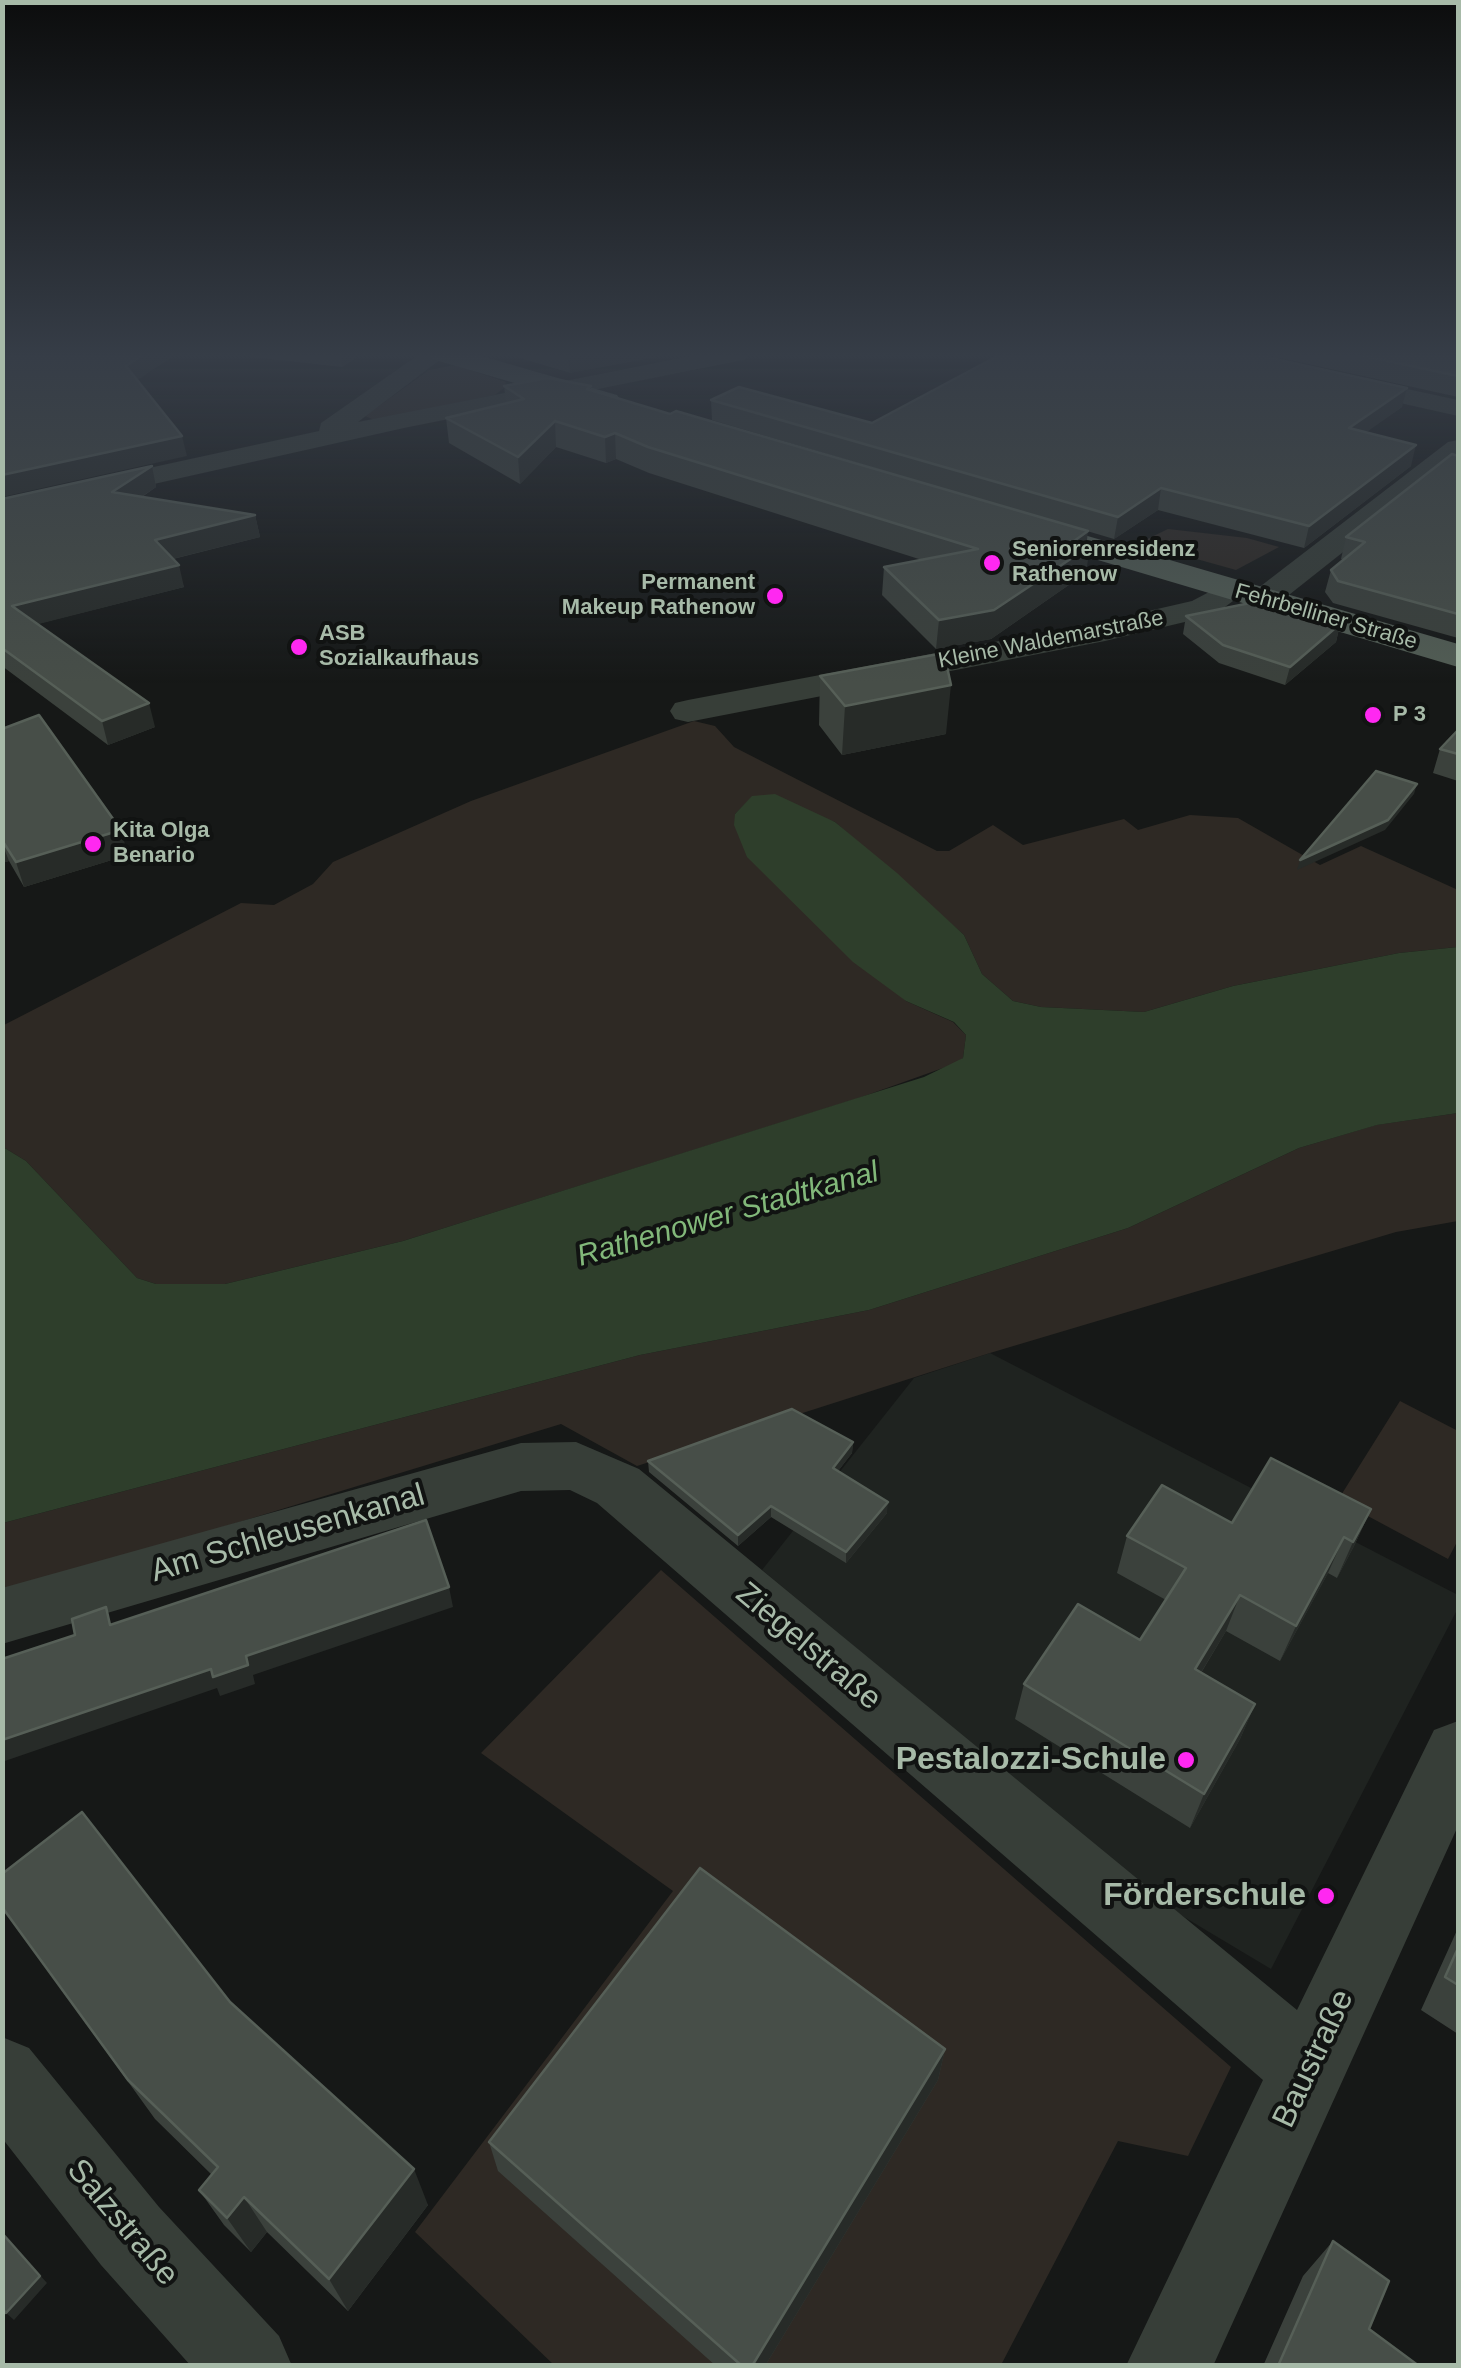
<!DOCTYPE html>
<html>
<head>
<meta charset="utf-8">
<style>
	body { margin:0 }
	#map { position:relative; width:1461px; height:2368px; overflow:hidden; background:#161817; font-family:Arial,sans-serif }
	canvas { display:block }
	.frame { position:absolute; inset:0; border:5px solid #a7baa8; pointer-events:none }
</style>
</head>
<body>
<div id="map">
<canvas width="1461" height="2368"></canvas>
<div class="frame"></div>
</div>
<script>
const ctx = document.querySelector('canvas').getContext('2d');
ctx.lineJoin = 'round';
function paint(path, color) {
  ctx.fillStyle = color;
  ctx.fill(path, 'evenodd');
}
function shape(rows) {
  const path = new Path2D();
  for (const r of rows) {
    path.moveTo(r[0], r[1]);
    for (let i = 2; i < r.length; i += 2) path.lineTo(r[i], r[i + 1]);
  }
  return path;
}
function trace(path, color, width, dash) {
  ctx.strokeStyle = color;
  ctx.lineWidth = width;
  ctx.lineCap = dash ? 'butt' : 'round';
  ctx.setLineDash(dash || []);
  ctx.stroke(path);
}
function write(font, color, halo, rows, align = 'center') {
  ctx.font = font + ' Arial,sans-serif';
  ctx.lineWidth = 8;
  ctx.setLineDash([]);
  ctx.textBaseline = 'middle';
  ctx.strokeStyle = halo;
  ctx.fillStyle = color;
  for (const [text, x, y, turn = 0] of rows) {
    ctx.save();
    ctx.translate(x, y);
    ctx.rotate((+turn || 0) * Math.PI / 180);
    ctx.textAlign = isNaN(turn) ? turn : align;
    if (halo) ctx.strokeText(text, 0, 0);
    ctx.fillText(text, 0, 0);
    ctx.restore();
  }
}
const built = shape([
	[990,1353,1458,1595,1458,1608,1271,1969,1174,1911,762,1570,914,1378]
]);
const green = shape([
	[455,365,506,382,504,388,495,395,374,420,365,416,429,370],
	[1168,529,1247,538,1279,547,1236,570,1139,543],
	[694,721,715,726,734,747,937,851,949,851,993,825,1023,845,1124,819,1138,830,1190,815,1238,818,1320,865,1361,846,1458,890,1458,947,1399,953,1233,986,1144,1012,1041,1007,1013,1001,982,974,964,935,835,822,753,796,735,814,906,1001,953,1022,966,1035,963,1058,957,1063,856,1099,403,1241,225,1284,156,1284,137,1278,26,1161,3,1147,2,1026,241,903,274,905,313,884,333,862,471,801],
	[1458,1113,1458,1221,1396,1232,990,1353,637,1466,561,1424,3,1594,3,1523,640,1355,869,1310,1128,1228,1299,1148,1376,1125],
	[1400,1401,1458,1431,1458,1540,1448,1559,1338,1500],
	[661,1570,1231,2067,1188,2156,1118,2141,1001,2365,554,2365,415,2232,673,1891,481,1753]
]);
const water = shape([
	[775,794,835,822,897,873,964,935,982,974,1013,1001,1041,1007,1144,1012,1233,986,1399,953,1458,947,1458,1113,1377,1125,1299,1148,1128,1228,869,1310,640,1355,3,1523,3,1147,26,1161,137,1278,156,1284,225,1284,403,1241,924,1077,963,1058,966,1035,954,1022,906,1001,853,962,747,857,734,825,735,814,752,796]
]);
const minor = shape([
	[421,353,449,353,358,422,706,353,755,353,743,360,404,428,2,518,2,500,319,431,321,423,421,353],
	[1196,353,1241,353,1458,400,1458,416,1208,360,1196,353],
	[1458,440,1458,461,1275,606,1253,606,1248,599,1253,592,1448,442,1458,440],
	[1232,580,1248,590,1214,615,1105,641,688,722,675,719,670,711,675,703,688,700,1105,621,1192,601,1232,580],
	[576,1442,639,1469,1297,2010,1434,1730,1458,1721,1458,1826,1213,2366,1126,2366,1263,2080,597,1503,570,1490,521,1491,2,1644,2,1588,521,1443,576,1442],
	[2,2037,29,2048,159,2207,279,2336,292,2366,191,2366,101,2265,2,2138,2,2037]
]);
const major = shape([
	[428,353,471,353,617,395,621,401,607,410,597,407,432,359,428,353],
	[1019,516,1458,644,1458,667,1007,533,1002,526,1007,519,1019,516]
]);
const wall = shape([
	[217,353,363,353,342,367],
	[504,353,676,353,570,373],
	[1258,353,1458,353,1458,397],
	[504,386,591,386,591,390,1086,544,1086,573,991,639,936,649,882,595,884,567,922,560,649,473,616,459,606,463,556,447,520,484,449,443,446,418,506,403],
	[711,400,872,423,1402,407,1366,432,1411,466,1304,548,1158,510,1114,539,712,420],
	[1458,456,1458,638,1333,603,1325,592,1331,570,1344,560,1341,559,1346,537],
	[152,466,156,487,142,497,255,515,260,537,173,559,184,587,37,624,155,727,108,745,2,666,2,499],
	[1186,616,1340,624,1336,642,1285,685,1219,663,1183,634],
	[820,676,946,734,842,755,819,725],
	[2,729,128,855,24,887,9,861,2,863],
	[1458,730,1458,781,1433,773,1440,749],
	[853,1442,852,1453,838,1471,887,1513,846,1563,771,1517,738,1546,649,1472,648,1461],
	[1371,1509,1354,1546,1337,1578,1328,1573,1280,1661,1226,1631,1201,1673,1255,1704,1240,1739,1190,1828,1015,1719,1024,1684,1140,1640,1166,1600,1117,1573,1127,1536,1232,1523],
	[2,1907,230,2002,428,2205,348,2311,267,2232,251,2252,224,2225,199,2190,212,2175,155,2119],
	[1458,1928,1458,2034,1421,2010],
	[945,2049,938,2080,765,2366,716,2366,498,2171,489,2142],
	[1333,2241,1369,2329,1419,2366,1263,2366,1303,2276]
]);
const shadedWall = shape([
	[145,353,178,353,130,385,126,366],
	[340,353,363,353,342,367],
	[572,353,676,353,570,373,568,354],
	[1407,388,1402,407,1344,448,1349,428],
	[555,421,556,447,520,484,518,457],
	[615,433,616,459,606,463,605,437],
	[182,436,187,456,2,497,2,475],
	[1416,445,1411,466,1304,548,1309,526],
	[152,466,156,487,117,513,112,492],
	[1161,488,1158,510,1114,539,1118,517],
	[255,515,260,537,160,562,155,540],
	[1088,531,1086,549,1090,546,1086,573,991,639,936,649,939,620],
	[179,565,184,587,19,629,12,606],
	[1340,624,1336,642,1285,685,1290,667],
	[951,685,946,734,842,755,845,706],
	[149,703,155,727,108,745,102,721],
	[1417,784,1414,794,1385,830,1297,870,1300,860],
	[121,830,128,855,24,887,16,862],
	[2,843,9,861,2,863],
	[853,1442,852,1453,832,1479,833,1468],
	[888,1502,887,1513,846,1563,846,1552],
	[771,1506,771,1517,738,1546,738,1535],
	[1371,1509,1354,1546,1337,1578,1353,1542],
	[1344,1537,1328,1573,1280,1661,1296,1626],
	[449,1587,453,1607,253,1675,255,1684,220,1696,217,1688,2,1762,2,1740],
	[1240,1595,1226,1631,1182,1704,1195,1669],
	[1255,1704,1240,1739,1190,1828,1204,1794],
	[945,2049,938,2080,765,2366,752,2366],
	[414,2169,428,2205,348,2311,329,2279],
	[244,2197,267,2232,251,2252,227,2218],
	[2,2233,47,2283,14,2320,6,2313]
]);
const building = shape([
	[2,353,145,353,126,366,182,436,2,475,2,353],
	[1003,353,1248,353,1407,388,1349,428,1416,445,1309,526,1161,488,1118,517,711,400,739,387,872,423,1003,353],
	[1350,353,1458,353,1458,376,1350,353],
	[548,378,591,386,587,389,670,414,676,411,1088,531,1074,541,1090,546,994,610,939,620,884,567,978,549,648,447,615,433,605,437,555,421,518,457,446,418,524,399,504,386,548,378],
	[1452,454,1458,456,1458,614,1338,581,1331,570,1365,542,1346,537,1452,454],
	[152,466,112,492,255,515,155,540,179,565,12,606,149,703,102,721,2,648,2,499,152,466],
	[1260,601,1340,624,1290,667,1223,645,1186,616,1260,601],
	[944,653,951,685,845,706,820,676,944,653],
	[39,715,121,830,16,862,2,840,2,729,39,715],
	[1458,730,1458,754,1440,749,1458,730],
	[1376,771,1417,784,1388,820,1300,860,1376,771],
	[792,1409,853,1442,833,1468,888,1502,846,1552,771,1506,738,1535,648,1461,792,1409],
	[1271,1458,1371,1509,1353,1542,1344,1537,1296,1626,1240,1595,1195,1669,1255,1704,1204,1794,1024,1684,1078,1604,1140,1640,1186,1568,1127,1536,1162,1485,1232,1523,1271,1458],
	[426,1520,449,1587,246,1656,248,1665,213,1677,211,1669,2,1740,2,1659,75,1635,72,1619,106,1607,110,1625,426,1520],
	[82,1812,230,2002,414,2169,329,2279,244,2197,227,2218,199,2190,218,2167,128,2080,2,1907,2,1874,82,1812],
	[700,1868,945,2049,752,2366,742,2366,489,2142,700,1868],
	[1458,1948,1458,1985,1445,1977,1458,1948],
	[2,2233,40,2276,6,2313,2,2308,2,2233],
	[1333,2241,1389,2281,1369,2329,1419,2366,1278,2366,1333,2241]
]);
const markers = [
	[992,563,10,"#ff28f1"],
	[775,596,10,"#ff28f1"],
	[299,647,10,"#ff28f1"],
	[1373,715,10,"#ff28f1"],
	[93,844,10,"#ff28f1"],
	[1186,1760,10,"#ff28f1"],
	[1326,1896,10,"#ff28f1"]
];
const farPoinames = [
	["Seniorenresidenz",1012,550],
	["Rathenow",1012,575],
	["Permanent",755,583,"right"],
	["Makeup Rathenow",755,608,"right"],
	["ASB",319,634],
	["Sozialkaufhaus",319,659],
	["P 3",1393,715],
	["Kita Olga",113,831],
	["Benario",113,856]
];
const farStreetnames = [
	["Fehrbelliner Straße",1326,617,16],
	["Kleine Waldemarstraße",1051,640,-11]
];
const waterNames = [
	["Rathenower Stadtkanal",728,1215,-16]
];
const nearStreetnames = [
	["Am Schleusenkanal",288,1534,-16],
	["Ziegelstraße",808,1647,40],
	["Baustraße",1314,2059,-65],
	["Salzstraße",122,2223,50]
];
const nearPoinames = [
	["Pestalozzi-Schule",1166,1760],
	["Förderschule",1306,1896]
];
paint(built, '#1f2320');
paint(green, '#2e2924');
paint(water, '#2e3e2b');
paint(minor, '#373e38');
paint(major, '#525d54');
paint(wall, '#3b413c');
paint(shadedWall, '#272b28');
paint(building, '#474e48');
trace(building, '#565f57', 2.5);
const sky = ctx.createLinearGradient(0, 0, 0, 684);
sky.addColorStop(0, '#0c0d0d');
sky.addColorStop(0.52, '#363d47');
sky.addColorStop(1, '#363d4700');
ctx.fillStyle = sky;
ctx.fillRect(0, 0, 1461, 684);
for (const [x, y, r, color] of markers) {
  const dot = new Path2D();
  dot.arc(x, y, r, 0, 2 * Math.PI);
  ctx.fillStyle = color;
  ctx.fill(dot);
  trace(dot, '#111312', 4);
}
write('bold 22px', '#a7baa8', '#111312', farPoinames, 'left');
write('22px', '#a7baa8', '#111312', farStreetnames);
write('italic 30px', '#82b87a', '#111312', waterNames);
write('32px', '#a7baa8', '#111312', nearStreetnames);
write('bold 32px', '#a7baa8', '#111312', nearPoinames, 'right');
</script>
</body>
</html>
